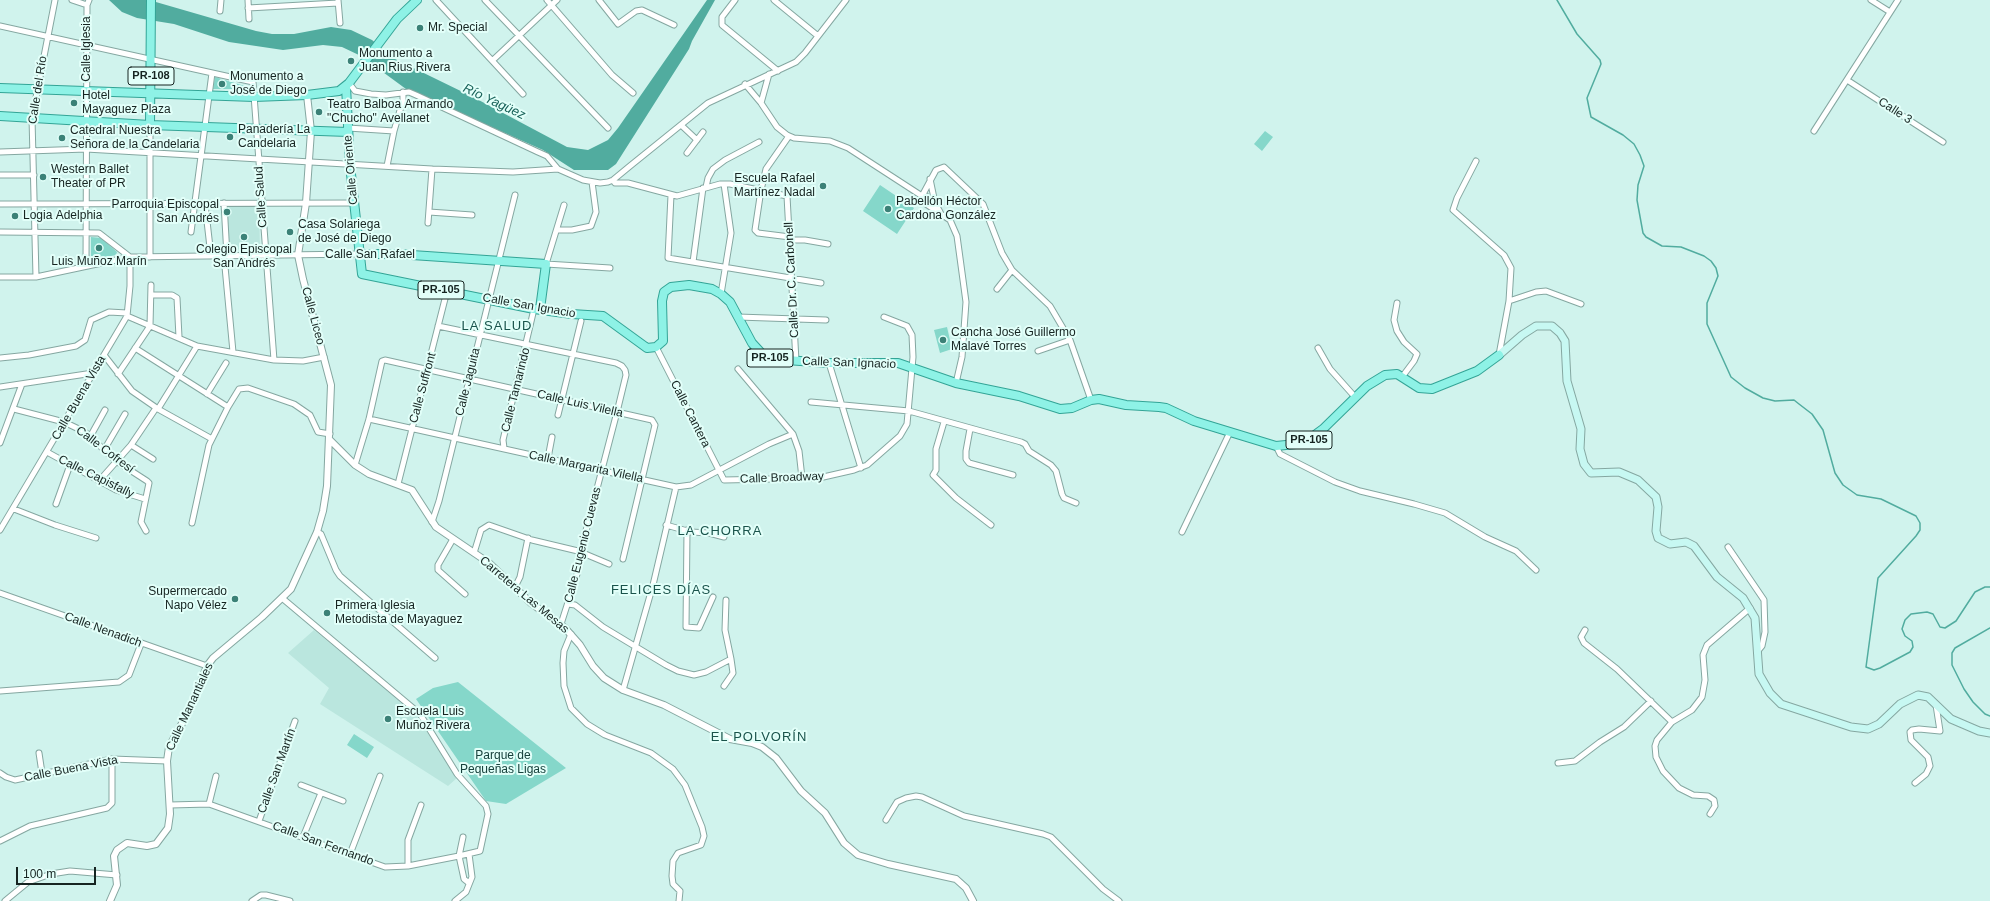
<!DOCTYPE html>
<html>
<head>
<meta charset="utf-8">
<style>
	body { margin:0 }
	#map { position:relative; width:1990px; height:901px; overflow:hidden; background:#d0f3ed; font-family:Helvetica,sans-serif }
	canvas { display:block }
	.scale { position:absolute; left:16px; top:867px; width:80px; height:18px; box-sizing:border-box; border:2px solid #162421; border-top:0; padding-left:5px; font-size:12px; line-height:14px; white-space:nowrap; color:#162421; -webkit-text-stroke:3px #e2fff9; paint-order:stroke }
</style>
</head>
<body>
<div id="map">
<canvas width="1990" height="901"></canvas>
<div class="scale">100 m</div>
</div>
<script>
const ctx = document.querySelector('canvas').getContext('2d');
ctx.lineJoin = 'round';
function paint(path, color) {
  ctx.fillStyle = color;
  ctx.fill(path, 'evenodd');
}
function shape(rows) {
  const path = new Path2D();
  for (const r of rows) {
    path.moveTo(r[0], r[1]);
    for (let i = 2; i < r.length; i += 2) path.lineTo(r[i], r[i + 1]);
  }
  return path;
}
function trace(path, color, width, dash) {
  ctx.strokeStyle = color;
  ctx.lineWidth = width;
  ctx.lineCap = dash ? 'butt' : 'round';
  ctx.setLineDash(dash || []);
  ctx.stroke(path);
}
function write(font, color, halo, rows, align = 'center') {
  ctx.font = font + ' Helvetica,sans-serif';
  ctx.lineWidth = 4;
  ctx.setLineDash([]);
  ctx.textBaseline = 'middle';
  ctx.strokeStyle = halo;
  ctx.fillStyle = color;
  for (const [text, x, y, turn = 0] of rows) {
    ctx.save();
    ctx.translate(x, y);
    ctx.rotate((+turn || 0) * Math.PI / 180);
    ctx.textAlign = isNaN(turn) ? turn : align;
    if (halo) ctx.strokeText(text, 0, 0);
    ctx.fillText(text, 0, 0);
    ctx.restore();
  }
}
const built = shape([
	[225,207,259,207,260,249,228,250],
	[314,630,414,712,457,778,448,786,320,704,329,688,288,653]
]);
const green = shape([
	[215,77,248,87,247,89,213,89],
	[1265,131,1273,137,1262,151,1254,144],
	[880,185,914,208,897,234,863,211],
	[91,237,101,238,117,252,116,255,91,260],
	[947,327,952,349,940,353,934,330],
	[458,682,566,768,506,804,486,801,416,699,433,688],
	[354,734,374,747,367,758,347,745]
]);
const water = shape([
	[109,0,149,0,256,31,272,34,294,34,331,27,351,30,372,40,393,58,473,97,567,147,588,150,608,140,618,128,707,0,715,0,692,41,689,49,616,164,608,170,574,170,543,150,406,89,361,56,342,47,323,45,283,50,229,42,174,24,137,18,122,12]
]);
const stream = shape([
	[1557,0,1577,34,1600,60,1601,64,1587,98,1591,117,1623,135,1634,144,1640,155,1644,166,1638,185,1637,200,1643,233,1646,237,1662,246,1681,247,1704,256,1711,261,1716,268,1718,276,1707,303,1707,324,1731,377,1745,388,1763,398,1775,401,1794,400,1799,404,1812,414,1823,430,1835,473,1843,485,1857,495,1881,499,1916,516,1920,523,1920,530,1916,536,1878,578,1866,667,1874,670,1880,668,1910,652,1913,647,1912,641,1905,636,1902,629,1905,620,1911,614,1927,612,1933,614,1940,627,1945,628,1956,621,1975,592,1985,587,1990,587],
	[1990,628,1955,648,1952,653,1952,665,1964,689,1973,702,1985,714,1990,716]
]);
const minor = shape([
	[72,0,87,5],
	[248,0,249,19],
	[338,0,340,23],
	[436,0,523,94],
	[485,0,608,128],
	[547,0,612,75,633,93],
	[599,0,618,24,636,11,642,10,674,25],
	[735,0,722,17,722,25,778,71],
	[774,0,818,36],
	[1871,0,1890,12],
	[248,8,338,3],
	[220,11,221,0],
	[0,26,253,82,274,360],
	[493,60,557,0],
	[1847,80,1943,142],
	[349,83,355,91,371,94,386,95,409,92,416,95,538,152,547,156,558,169],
	[745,84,761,103,777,127,787,135,794,138,830,141,848,148,922,196,926,196,935,203,940,212],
	[761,103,769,74],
	[681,125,697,140],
	[348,128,394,131],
	[1814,131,1898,0],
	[789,136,766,169,761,190,755,230,758,233,790,237],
	[0,152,86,149,432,169,513,172,558,169,583,180,600,183,608,182,613,180,630,166,708,103,796,62,805,53,846,0],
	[687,153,703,132],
	[1476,161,1457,198,1453,210,1504,255,1511,268,1509,301,1499,355],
	[387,166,394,131,403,100,403,92],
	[0,175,34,175],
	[930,179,935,203],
	[613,180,615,183,628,183,677,196,720,184,730,184,787,196,796,361],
	[706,187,708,178,713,169,725,160,759,142],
	[671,195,668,258,821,283],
	[922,196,936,170,944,167,983,204,1002,253,1012,270,1050,306,1070,340,1091,400],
	[922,196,926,204,950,220,957,236,966,302,962,357,956,383],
	[224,203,227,256],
	[0,204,354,203],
	[205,204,211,256],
	[564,205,546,264,610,268],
	[429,212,472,215],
	[428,223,432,169],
	[557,230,572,230,591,226,596,212,592,182],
	[0,232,99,233,130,257],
	[191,232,212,73],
	[791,240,805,240,828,244],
	[224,256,233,352],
	[150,257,150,125],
	[693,262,703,188],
	[86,266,87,5,89,0],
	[0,277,36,277,130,257,359,254],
	[36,277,32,118,55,0],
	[997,289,1012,270],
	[721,294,731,233,724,184],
	[151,295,172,295,177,298,179,337],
	[1509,301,1536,292,1546,291,1581,304],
	[1397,303,1394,320,1397,331,1404,342,1417,354,1414,361,1402,377],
	[127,316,197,346,274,360,303,361,324,357],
	[738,317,826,320],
	[438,326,616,363,622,366,625,370,626,375,617,412,582,546,578,571,561,624],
	[656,347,724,480,819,478,854,470,867,465,900,436,907,424,913,357,912,335,907,326,884,317],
	[135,348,228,407],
	[1318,348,1330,369,1355,397],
	[1038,351,1070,340],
	[104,355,132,391,158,409,212,439],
	[0,358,29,355,76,346,85,340,91,320,109,312,127,313],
	[829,363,861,468],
	[738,369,793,434,799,451,802,478],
	[118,374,150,326,151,285],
	[0,387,93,373],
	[207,394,226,363],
	[811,402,909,411,1021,442,1025,444,1029,451,1051,465,1056,471,1062,494,1064,498,1076,503],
	[14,409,64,422,85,432,116,461,147,481,149,483,141,522,146,531],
	[158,409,197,346],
	[558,415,581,321],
	[369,419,676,487,691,485,769,444,793,434],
	[944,422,936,449,936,470,933,475,956,498,991,525],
	[970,429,966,451,966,459,969,463,1013,475],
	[90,437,105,410],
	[0,443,22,384],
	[131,445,153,459],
	[1276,446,1280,454,1335,482,1360,491,1414,504,1445,513,1485,537,1516,551,1536,570],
	[504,448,503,440,534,309],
	[104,450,125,414],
	[47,452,116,490,145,499],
	[548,458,552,437],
	[355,465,369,419,382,361,385,360,652,420,655,425,623,559],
	[99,481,131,445,156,408],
	[398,484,447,291],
	[56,504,70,465],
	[14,509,55,525,96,538],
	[432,522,439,501,515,195],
	[192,523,209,445,228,407,239,389,248,388,294,404,310,415,318,432,330,434],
	[666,525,691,532,709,533,724,537],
	[0,530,127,316,130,286,130,257],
	[687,530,686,627,699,628,713,597],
	[317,532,321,534,336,570,340,576,435,658],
	[1182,532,1230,432],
	[453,539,438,565,438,570,465,594],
	[1728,547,1764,600,1765,632,1762,646,1757,652],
	[474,553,481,530,489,525,532,540,578,551,609,564],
	[515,587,520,577,528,538],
	[0,593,207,666],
	[282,598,420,714,457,774,486,806,488,814,480,851,459,856,464,879,469,883],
	[568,604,575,605,603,627,666,665,678,671,694,675,706,672,731,659,725,630,726,600],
	[1585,630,1581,637,1584,643,1617,669,1672,722],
	[571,634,564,651,563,663,564,686,571,708,587,724,605,735,651,753,673,769,685,785,702,827,704,836,701,845,678,853,673,861,672,876,673,884,680,891,679,901],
	[724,686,733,673,731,659],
	[623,690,653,585,676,487],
	[0,691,119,682,129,675,141,644],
	[39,753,42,773],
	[1558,763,1575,761,1600,742,1624,727,1651,701],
	[0,773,6,777,15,780,112,759,167,761],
	[1915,783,1926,774,1930,766,1928,757,1911,740,1910,732,1912,730,1919,729,1940,731,1936,705],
	[301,785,343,801],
	[209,804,216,776],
	[170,805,209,804,385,867,408,866,459,856,463,837],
	[1710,814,1715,806,1714,800,1708,796,1693,795,1679,788,1663,771,1656,757,1655,746,1657,740,1672,722,1692,710,1702,697,1705,680,1703,655,1707,645,1750,608],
	[886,820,897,802,906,798,916,796,922,797,964,816,1043,834,1051,837,1103,889,1119,901],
	[259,821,295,721],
	[303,837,321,793],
	[0,841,30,826,107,808,112,803,112,759],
	[350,854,380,776],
	[408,866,408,840,421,805],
	[5,901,28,882,51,874,70,871,117,875],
	[252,901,261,895,266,895,290,901],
	[455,901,466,892,472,877,469,854]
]);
const tertiary = shape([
	[330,440,355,465,369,474,412,490,436,527,489,563,531,603,565,628,580,645,593,666,604,678,623,690,664,705,730,739,752,743,762,747,776,758,801,791,825,813,844,843,858,855,888,864,956,879,966,888,973,901],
	[110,901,117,885,114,856,117,850,127,843,147,846,156,844,168,828,170,814,167,761,169,747,190,709,207,666,213,658,262,617,291,589,317,532,323,511,327,486,331,385,303,279,298,255,306,203,311,131,307,95]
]);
const secondary = shape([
	[1499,355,1522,335,1536,326,1552,326,1560,333,1565,341,1567,381,1581,429,1580,449,1584,464,1591,473,1619,472,1638,480,1656,497,1658,507,1656,531,1658,538,1670,544,1686,542,1694,546,1717,577,1743,598,1755,618,1759,674,1770,693,1781,704,1851,727,1868,729,1879,724,1900,704,1918,695,1928,697,1951,719,1979,731,1990,733]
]);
const primary = shape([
	[346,86,350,165,362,274,534,309,572,314,603,316,647,348,656,347,663,341,662,301,664,292,671,287,689,285,712,289,721,294,730,302,752,343,763,355,772,359,829,363,898,363,956,383,1019,396,1060,409,1072,408,1091,400,1099,399,1126,405,1159,407,1166,408,1194,421,1276,446,1296,444,1308,440,1323,429,1367,386,1385,375,1397,374,1419,388,1432,389,1477,371,1499,355],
	[0,88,254,97,307,95,339,91,349,83,397,19,417,0],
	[0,116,150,125,348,132],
	[150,125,151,0],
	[359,254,397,254,546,264,540,309]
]);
const markers = [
	[420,28,4,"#3b8177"],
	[351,61,4,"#3b8177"],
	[222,84,4,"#3b8177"],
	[74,103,4,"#3b8177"],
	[319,112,4,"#3b8177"],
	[230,137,4,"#3b8177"],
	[62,138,4,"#3b8177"],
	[43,177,4,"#3b8177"],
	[823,186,4,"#3b8177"],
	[888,209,4,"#3b8177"],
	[227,212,4,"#3b8177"],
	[15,216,4,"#3b8177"],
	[290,232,4,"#3b8177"],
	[244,237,4,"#3b8177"],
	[99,248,4,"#3b8177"],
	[943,340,4,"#3b8177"],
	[235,599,4,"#3b8177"],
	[327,613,4,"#3b8177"],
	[388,719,4,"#3b8177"]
];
const shields = [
	[151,76,46],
	[441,290,46],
	[770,358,46],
	[1309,440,46]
];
const shieldNames = [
	["PR-108",151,76],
	["PR-105",441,290],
	["PR-105",770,358],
	["PR-105",1309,440]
];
const poiNames = [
	["Mr. Special",428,28],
	["Monumento a",359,54],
	["Juan Rius Rivera",359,68],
	["Monumento a",230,77],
	["José de Diego",230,91],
	["Hotel",82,96],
	["Mayaguez Plaza",82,110],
	["Teatro Balboa Armando",327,105],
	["\"Chucho\" Avellanet",327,119],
	["Panadería La",238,130],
	["Candelaria",238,144],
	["Catedral Nuestra",70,131],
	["Señora de la Candelaria",70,145],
	["Western Ballet",51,170],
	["Theater of PR",51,184],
	["Escuela Rafael",815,179,"right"],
	["Martínez Nadal",815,193,"right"],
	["Pabellón Héctor",896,202],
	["Cardona González",896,216],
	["Parroquia Episcopal",219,205,"right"],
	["San Andrés",219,219,"right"],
	["Logia Adelphia",23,216],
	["Casa Solariega",298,225],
	["de José de Diego",298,239],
	["Colegio Episcopal",244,250,"center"],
	["San Andrés",244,264,"center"],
	["Luis Muñoz Marín",99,262,"center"],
	["Cancha José Guillermo",951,333],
	["Malavé Torres",951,347],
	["Supermercado",227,592,"right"],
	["Napo Vélez",227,606,"right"],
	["Primera Iglesia",335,606],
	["Metodista de Mayaguez",335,620],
	["Escuela Luis",396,712],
	["Muñoz Rivera",396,726]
];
const streetNames = [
	["Calle Iglesia",87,49,-90],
	["Calle del Río",38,90,-81],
	["Calle 3",1895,111,33],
	["Calle Oriente",351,170,-95],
	["Calle Salud",261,197,-94],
	["Calle San Rafael",370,255],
	["Calle Dr. C. Carbonell",792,280,-93],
	["Calle San Ignacio",529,306,10],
	["Calle Liceo",313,316,75],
	["Calle San Ignacio",849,363,2],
	["Calle Jaguita",468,382,-76],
	["Calle Suffront",423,388,-75],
	["Calle Tamarindo",516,390,-76],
	["Calle Buena Vista",79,398,-60],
	["Calle Luis Vilella",580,404,13],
	["Calle Cantera",690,414,63],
	["Calle Cofresí",105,450,37],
	["Calle Margarita Vilella",586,467,12],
	["Calle Capisfally",96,477,26],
	["Calle Broadway",782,478,-2],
	["Calle Eugenio Cuevas",583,545,-76],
	["Carretera Las Mesas",524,595,40],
	["Calle Nenadich",103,630,20],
	["Calle Manantiales",190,707,-65],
	["Calle Buena Vista",71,769,-11],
	["Calle San Martín",277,771,-70],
	["Calle San Fernando",323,844,20]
];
const parkNames = [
	["Parque de",503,756],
	["Pequeñas Ligas",503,770]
];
const waterNames = [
	["Río Yagüez",494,102,25]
];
const neighbourhoodNames = [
	["LA SALUD",497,326],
	["LA CHORRA",720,531],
	["FELICES DÍAS",661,590],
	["EL POLVORÍN",759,737]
];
paint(built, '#bae6de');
paint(green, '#85d7ca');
paint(water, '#51ac9f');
trace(stream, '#51ac9f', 1.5);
trace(minor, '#85a7a1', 7);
trace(tertiary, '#85a7a1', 8);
trace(secondary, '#85a7a1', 9);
trace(primary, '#33a496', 10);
trace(minor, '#fff', 5);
trace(tertiary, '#fff', 6);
trace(secondary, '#c7f8f2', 7);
trace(primary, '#8ef2e6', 8);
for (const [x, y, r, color] of markers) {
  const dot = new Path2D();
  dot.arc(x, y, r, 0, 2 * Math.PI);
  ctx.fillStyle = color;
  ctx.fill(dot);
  trace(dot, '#e2fff9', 1.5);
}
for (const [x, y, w] of shields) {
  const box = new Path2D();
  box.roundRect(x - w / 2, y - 9, w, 18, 3);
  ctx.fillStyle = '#e2fff9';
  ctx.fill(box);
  trace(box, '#162421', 1);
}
write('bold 11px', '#162421', null, shieldNames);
write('12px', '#162421', '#e2fff9', poiNames, 'left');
write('12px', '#162421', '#e2fff9', streetNames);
write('12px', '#17413c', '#e2fff9', parkNames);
write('italic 13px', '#186259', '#e2fff9', waterNames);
ctx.letterSpacing = '1px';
write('13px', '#19534b', '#e2fff9', neighbourhoodNames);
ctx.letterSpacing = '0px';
</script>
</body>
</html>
